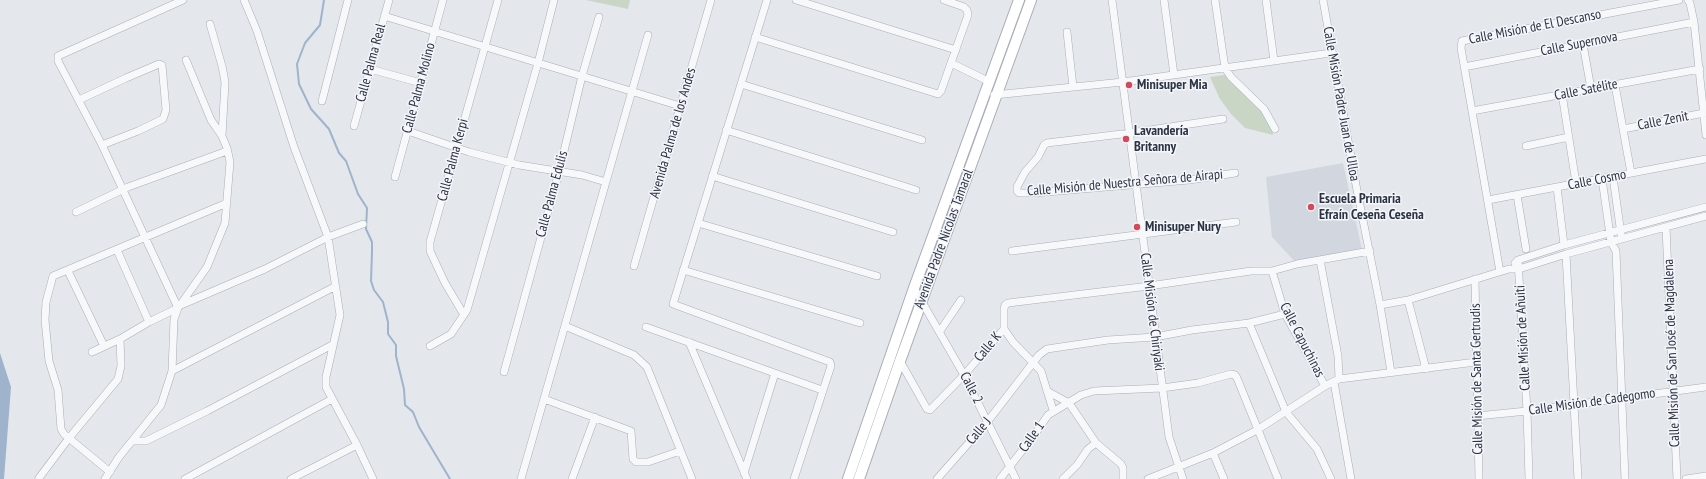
<!DOCTYPE html>
<html>
<head>
<meta charset="utf-8">
<style>
	body { margin:0 }
	canvas { display:block; background:#e4e7ec }
</style>
</head>
<body>
<canvas width="1706" height="479"></canvas>
<script>
const ctx = document.querySelector('canvas').getContext('2d');
ctx.lineJoin = 'round';
function paint(path, color) {
  ctx.fillStyle = color;
  ctx.fill(path, 'evenodd');
}
function shape(rows) {
  const path = new Path2D();
  for (const r of rows) {
    path.moveTo(r[0], r[1]);
    for (let i = 2; i < r.length; i += 2) path.lineTo(r[i], r[i + 1]);
  }
  return path;
}
function trace(path, color, width, dash) {
  ctx.strokeStyle = color;
  ctx.lineWidth = width;
  ctx.lineCap = dash ? 'butt' : 'round';
  ctx.setLineDash(dash || []);
  ctx.stroke(path);
}
function write(font, color, halo, rows, align = 'center') {
  ctx.font = font + ' "PT Sans Narrow",sans-serif';
  ctx.lineWidth = 3;
  ctx.setLineDash([]);
  ctx.textBaseline = 'middle';
  ctx.strokeStyle = halo;
  ctx.fillStyle = color;
  for (const [text, x, y, turn = 0] of rows) {
    ctx.save();
    ctx.translate(x, y);
    ctx.rotate((+turn || 0) * Math.PI / 180);
    ctx.textAlign = isNaN(turn) ? turn : align;
    if (halo) ctx.strokeText(text, 0, 0);
    ctx.fillText(text, 0, 0);
    ctx.restore();
  }
}
const built = shape([
	[1343,163,1362,250,1297,264,1272,237,1266,177]
]);
const green = shape([
	[586,0,630,0,628,9],
	[1225,75,1262,110,1270,121,1273,135,1245,128,1231,114,1220,99,1210,77]
]);
const water = shape([
	[0,353,11,387,4,479,0,479]
]);
const stream = shape([
	[324,0,320,25,305,43,297,64,299,84,311,109,329,129,339,153,346,161,358,194,367,208,366,229,372,242,372,252,371,281,374,290,383,302,388,322,388,334,396,345,396,356,404,389,405,405,413,412,419,427,450,479]
]);
const street = shape([
	[244,0,257,31,294,147,328,237,340,315,326,377,326,387,357,445,373,479],
	[767,0,673,304,830,362,831,366,794,479],
	[796,0,956,50],
	[1112,0,1169,437,1183,479],
	[1164,0,1174,75],
	[1215,0,1225,68,1231,77,1264,109,1275,129],
	[1266,0,1274,61],
	[1323,0,1356,185,1380,305,1391,372],
	[1688,0,1690,3,1694,22,1706,135],
	[384,16,680,106],
	[210,24,222,66,225,82,222,136],
	[1067,32,1073,87],
	[755,37,938,94,941,91,968,15,967,10,964,7,944,0],
	[1583,44,1591,89],
	[951,63,990,82],
	[1464,67,1694,22],
	[370,69,421,83],
	[741,84,922,140],
	[1615,85,1631,173],
	[1562,94,1576,183],
	[994,95,1123,82,1331,53],
	[79,100,126,78,159,64,162,65,166,110,163,119,138,131,102,145],
	[322,101,348,0],
	[1472,111,1700,69],
	[1223,119,1130,133,1047,143,1044,145,1038,157,1025,172,1017,187,1017,191,1019,193,1034,193,1189,180,1235,173],
	[354,126,389,0],
	[1623,129,1704,113],
	[726,130,916,190],
	[408,131,469,152,519,165,582,175,606,182],
	[1526,146,1569,137],
	[712,176,893,232],
	[395,177,443,0],
	[1613,177,1621,234],
	[1602,179,1611,242,1616,251,1625,479],
	[1557,187,1564,245],
	[1517,195,1526,249],
	[1488,200,1706,159],
	[76,212,128,187,227,151],
	[698,223,877,276],
	[1666,227,1677,479],
	[117,250,149,322],
	[1012,251,1236,222],
	[1566,254,1578,479],
	[1320,260,1338,356,1339,379],
	[1518,260,1527,411,1529,479],
	[1515,263,1518,260,1564,245,1706,207],
	[634,266,711,0],
	[683,270,860,323],
	[68,271,104,346],
	[1272,271,1285,314,1325,386],
	[1500,272,1461,48,1462,41,1679,0],
	[1475,279,1479,479],
	[914,288,964,375,1016,479],
	[1408,300,1426,369],
	[181,305,265,269,328,237,363,224],
	[1380,305,1408,300,1509,269,1519,269,1566,254,1706,216],
	[464,315,445,283,430,251,430,242,498,0],
	[1249,323,1286,412,1317,449,1331,479],
	[565,326,634,355,647,367,692,479],
	[646,327,822,390],
	[1004,329,1013,342,1041,371,1053,410],
	[940,331,961,300],
	[689,342,747,479],
	[430,346,451,334,467,310,538,63,554,0],
	[92,352,120,339,149,322,178,308,102,145,58,61,58,56,183,0],
	[900,361,927,409,930,410,964,375,1004,329,1004,309,1005,305,1008,303,1149,286,1251,271,1272,271,1297,264,1370,251],
	[172,371,336,286],
	[504,372,559,172,582,76,599,17],
	[1334,382,1351,479],
	[1047,391,1069,403,1096,443,1121,464,1123,468,1123,479],
	[544,399,631,431,633,459,636,462,648,462,680,451],
	[1477,416,1527,411,1706,387],
	[132,441,146,441,207,411,332,345],
	[1213,453,1224,479],
	[110,472,64,434,61,429,58,390,49,361,45,320,46,302,53,276,227,203],
	[744,473,775,373],
	[39,478,69,438,118,379,121,366,120,339],
	[105,479,119,457,161,405,172,371,174,319,178,308,207,267,225,223,230,162,227,148,222,136,211,120,186,60],
	[185,479,332,399],
	[291,479,357,445],
	[521,479,648,35],
	[572,479,595,417],
	[937,479,988,421,1039,355,1047,349,1108,340,1155,337,1192,330,1249,323,1285,314],
	[1000,479,1035,434,1048,415,1081,395,1094,391,1162,388,1198,383,1231,374,1235,375,1237,378,1278,479],
	[1063,479,1077,465,1088,449,1096,443],
	[1148,479,1213,453,1257,430,1325,386,1339,379,1476,362],
	[1686,479,1706,476]
]);
const secondary = shape([
	[848,479,914,288,1019,0],
	[859,479,900,361,1031,0]
]);
const markers = [
	[1129,85,4,"#d1495b"],
	[1126,139,4,"#d1495b"],
	[1311,207,4,"#d1495b"],
	[1137,227,4,"#d1495b"]
];
const streetNames = [
	["Calle Misión de El Descanso",1535,27,-11],
	["Calle Supernova",1579,44,-11],
	["Calle Palma Real",371,63,-75],
	["Calle Palma Molino",419,88,-75],
	["Calle Satélite",1586,90,-11],
	["Calle Misión Padre Juan de Ulloa",1341,104,80],
	["Calle Zenit",1663,121,-11],
	["Avenida Palma de los Andes",673,133,-74],
	["Calle Palma Kerpi",453,160,-75],
	["Calle Cosmo",1597,180,-11],
	["Calle Misión de Nuestra Señora de Airapi",1125,183,-5],
	["Calle Palma Edulis",552,194,-75],
	["Avenida Padre Nicolas Tamaral",944,239,-70],
	["Calle Misión de Chiriyaki",1152,312,83],
	["Calle Misión de Añuití",1523,338,-93],
	["Calle Capuchinas",1302,340,63],
	["Calle K",988,347,-50],
	["Calle Misión de San José de Magdalena",1672,353,-92],
	["Calle Misión de Santa Gertrudis",1477,379,-91],
	["Calle 2",971,388,63],
	["Calle Misión de Cadegomo",1592,402,-8],
	["Calle J",979,431,-50],
	["Calle 1",1032,437,-55]
];
const poiNames = [
	["Minisuper Mia",1137,85],
	["Lavandería",1134,131],
	["Britanny",1134,147],
	["Escuela Primaria",1319,199],
	["Efraín Ceseña Ceseña",1319,215],
	["Minisuper Nury",1145,227]
];
paint(built, '#d2d6de');
paint(green, '#c9d6c5');
paint(water, '#9fb4cc');
trace(stream, '#9fb4cc', 2);
trace(street, '#a9aeb7', 8);
trace(secondary, '#a9aeb7', 12);
trace(street, '#f7f8fa', 7);
trace(secondary, '#fff', 10);
for (const [x, y, r, color] of markers) {
  const dot = new Path2D();
  dot.arc(x, y, r, 0, 2 * Math.PI);
  ctx.fillStyle = color;
  ctx.fill(dot);
  trace(dot, '#f4f6f9', 1.5);
}
write('14px', '#2b3445', '#f4f6f9', streetNames);
write('bold 14px', '#2b3445', '#f4f6f9', poiNames, 'left');
</script>
</body>
</html>
